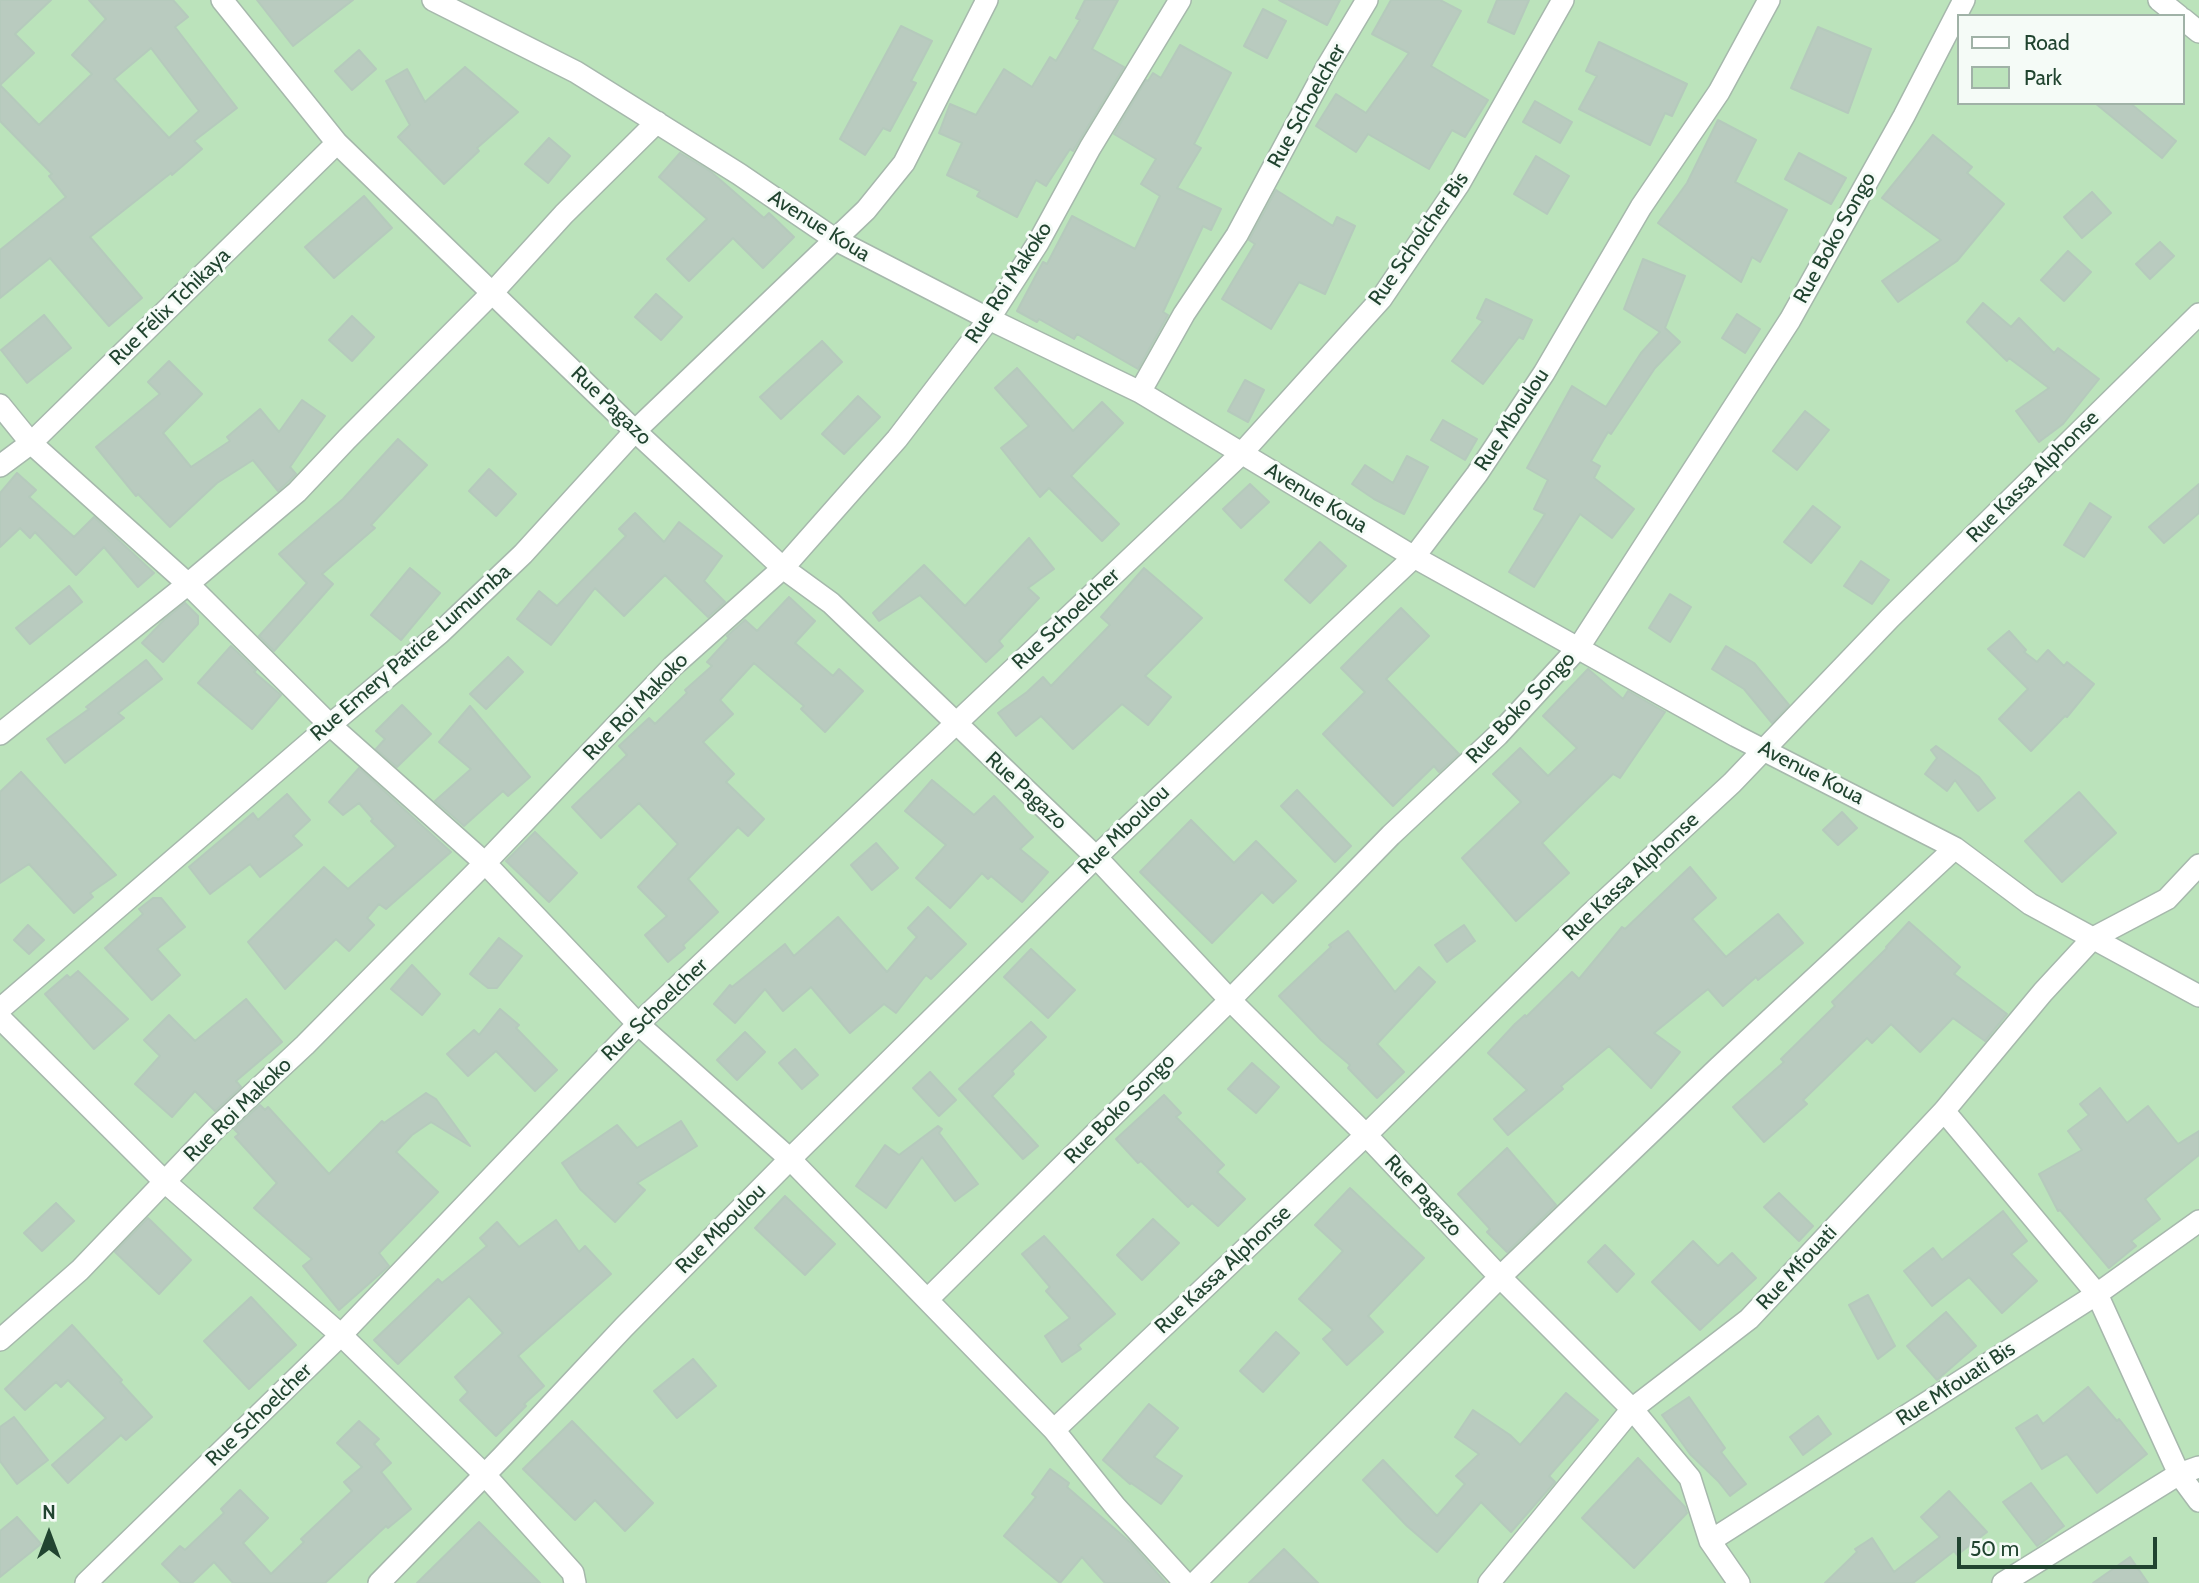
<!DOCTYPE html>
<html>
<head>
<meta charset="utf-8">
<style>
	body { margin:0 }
	#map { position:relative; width:2199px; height:1583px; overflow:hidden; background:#e4efe7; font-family:Cabin,sans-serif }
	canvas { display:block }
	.legend { position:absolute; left:1957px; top:14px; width:228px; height:91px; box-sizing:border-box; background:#f5fbf7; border:2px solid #a0b2a7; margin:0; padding:9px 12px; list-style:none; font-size:21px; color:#214430 }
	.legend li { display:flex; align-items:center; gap:14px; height:35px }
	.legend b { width:35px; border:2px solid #a0b2a7 }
	.north { position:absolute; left:14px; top:1499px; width:70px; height:70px; -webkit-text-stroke:5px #f5fbf7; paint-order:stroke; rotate:0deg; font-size:19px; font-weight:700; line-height:28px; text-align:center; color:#214430 }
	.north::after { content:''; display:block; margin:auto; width:24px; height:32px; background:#214430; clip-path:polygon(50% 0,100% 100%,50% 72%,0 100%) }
	.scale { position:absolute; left:1957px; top:1537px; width:200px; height:32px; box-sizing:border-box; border:4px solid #214430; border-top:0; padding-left:9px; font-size:21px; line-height:24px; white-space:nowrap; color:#214430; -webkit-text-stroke:5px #f5fbf7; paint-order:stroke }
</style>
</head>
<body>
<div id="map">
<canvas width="2199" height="1583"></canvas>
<ul class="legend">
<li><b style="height:9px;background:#fff"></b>Road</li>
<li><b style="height:19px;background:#bbe3bb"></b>Park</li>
</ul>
<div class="north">N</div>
<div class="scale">50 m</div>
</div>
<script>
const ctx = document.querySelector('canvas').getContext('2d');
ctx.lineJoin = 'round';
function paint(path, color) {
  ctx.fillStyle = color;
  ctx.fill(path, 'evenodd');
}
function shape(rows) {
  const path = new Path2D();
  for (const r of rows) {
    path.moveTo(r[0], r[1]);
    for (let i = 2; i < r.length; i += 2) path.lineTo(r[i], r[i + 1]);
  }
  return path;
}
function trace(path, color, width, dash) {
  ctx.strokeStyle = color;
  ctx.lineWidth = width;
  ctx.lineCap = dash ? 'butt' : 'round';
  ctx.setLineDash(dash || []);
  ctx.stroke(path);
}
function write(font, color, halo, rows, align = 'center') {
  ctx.font = font + ' Cabin,sans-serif';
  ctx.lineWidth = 6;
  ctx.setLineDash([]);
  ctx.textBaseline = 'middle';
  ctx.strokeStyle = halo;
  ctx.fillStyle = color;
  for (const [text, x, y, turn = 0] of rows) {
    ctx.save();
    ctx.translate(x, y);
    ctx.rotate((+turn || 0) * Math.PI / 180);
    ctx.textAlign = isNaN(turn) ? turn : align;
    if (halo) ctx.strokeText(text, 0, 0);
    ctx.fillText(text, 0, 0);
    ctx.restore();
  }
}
const green = shape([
	[0,0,2199,0,2199,1583,0,1583],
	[1959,16,2183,16,2183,103,1959,103]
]);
const building = shape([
	[0,0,51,0,15,34,34,53,0,85,39,125,92,74,72,55,106,19,89,0,173,0,188,17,175,27,237,108,194,141,202,149,172,175,171,173,90,237,142,298,109,326,50,258,0,298,0,250,66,197,49,176,52,174,0,121,0,0],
	[151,48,199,111,169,138,114,79,151,48],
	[257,0,353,0,293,46,257,0],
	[1085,0,1118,0,1092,49,1124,67,1073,151,1070,149,1046,186,1036,180,1017,217,977,196,980,191,947,175,962,143,939,133,950,104,976,115,1004,69,1032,87,1050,57,1056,61,1080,20,1076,18,1085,0],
	[1279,0,1340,0,1327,25,1279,0],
	[1391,0,1440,0,1461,11,1431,66,1488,100,1465,137,1452,130,1429,169,1368,134,1356,152,1316,126,1336,94,1366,113,1409,53,1372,34,1391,0],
	[1497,0,1529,0,1514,34,1488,22,1497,0],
	[1263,9,1286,21,1267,58,1244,46,1263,9],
	[901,26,932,41,911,81,916,83,890,131,883,128,865,155,840,139,901,26],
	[1818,27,1871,49,1848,113,1791,88,1818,27],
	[1599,42,1687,84,1672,116,1665,113,1650,145,1579,109,1597,76,1586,71,1599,42],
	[1180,45,1231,73,1194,144,1201,148,1177,188,1221,209,1211,230,1203,226,1163,312,1168,315,1138,369,1077,334,1074,339,1039,319,1037,322,1017,311,1043,262,1047,264,1072,216,1135,249,1160,196,1141,184,1156,159,1114,134,1146,80,1148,81,1153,73,1161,78,1180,45],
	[359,50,376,69,352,90,335,71,359,50],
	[465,67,518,112,477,148,479,151,444,184,398,137,410,125,386,81,407,69,425,102,465,67],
	[1535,101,1572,122,1560,143,1523,122,1535,101],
	[2095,103,2130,103,2176,141,2162,158,2095,103],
	[1718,120,1756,140,1735,182,1787,210,1760,262,1752,257,1741,282,1658,223,1687,183,1718,120],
	[1933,135,1972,167,1967,173,2004,204,1957,261,1898,302,1882,281,1941,240,1882,198,1933,135],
	[549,138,570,156,548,183,525,164,549,138],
	[680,153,710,171,764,218,769,213,794,237,763,268,733,238,689,281,667,259,707,219,659,177,680,153],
	[1799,153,1846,178,1831,204,1785,179,1799,153],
	[1536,156,1569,176,1547,214,1514,194,1536,156],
	[1276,190,1333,226,1337,217,1355,226,1325,294,1299,282,1271,329,1222,299,1255,244,1249,240,1276,190],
	[2092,192,2111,213,2082,238,2064,217,2092,192],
	[364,196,392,228,334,278,305,247,364,196],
	[2160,242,2174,256,2150,279,2136,264,2160,242],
	[2068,251,2091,272,2064,301,2041,280,2068,251],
	[1643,259,1685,276,1665,328,1680,342,1655,368,1611,434,1608,432,1591,461,1600,466,1594,478,1634,509,1612,538,1580,514,1534,587,1509,572,1545,514,1534,509,1548,480,1527,468,1572,386,1606,407,1641,353,1660,332,1624,309,1643,259],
	[656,294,682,317,661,340,635,317,656,294],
	[1486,299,1532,320,1523,339,1519,337,1483,384,1452,361,1483,321,1477,318,1486,299],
	[1983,303,2011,327,2019,318,2054,353,2058,348,2099,379,2063,424,2039,442,2016,411,2049,388,2009,358,2007,361,1967,322,1983,303],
	[1737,314,1760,329,1745,353,1722,338,1737,314],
	[44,315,71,348,27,383,1,350,44,315],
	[352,316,374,337,352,361,329,340,352,316],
	[822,341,842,362,781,419,760,397,822,341],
	[169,361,202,394,163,433,191,467,230,441,227,437,260,409,279,432,302,400,325,416,290,467,296,474,288,482,278,491,253,460,217,483,170,527,138,494,136,496,96,447,160,394,148,382,169,361],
	[1017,368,1073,431,1102,402,1123,423,1071,476,1119,524,1102,541,1049,488,1040,497,1001,448,1029,426,995,388,1017,368],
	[1245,380,1264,390,1248,422,1228,411,1245,380],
	[858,396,880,417,844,454,822,434,858,396],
	[1805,411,1829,430,1797,470,1773,451,1805,411],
	[1443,420,1477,439,1465,460,1431,440,1443,420],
	[398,439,427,465,371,525,375,528,322,574,333,584,274,651,259,636,307,583,279,554,343,499,398,439],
	[1407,456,1428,467,1404,514,1374,499,1352,484,1365,465,1393,483,1407,456],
	[489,469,516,494,496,516,469,491,489,469],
	[17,473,36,490,29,497,74,537,94,517,154,573,138,587,104,547,76,575,35,532,30,538,20,528,0,547,0,493,17,473],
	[1250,484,1269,502,1241,528,1223,509,1250,484],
	[2199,484,2199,513,2164,543,2149,527,2199,484],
	[2090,503,2111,517,2084,557,2064,545,2090,503],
	[1813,506,1840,527,1811,563,1784,542,1813,506],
	[635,513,664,542,679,522,722,556,704,581,725,602,708,617,665,575,624,616,595,588,551,645,517,619,539,591,557,606,626,536,619,529,635,513],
	[1029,538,1054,569,1028,588,1039,598,999,641,1003,646,986,662,920,595,879,621,873,613,924,565,965,606,1029,538],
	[1320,542,1346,566,1310,603,1285,580,1320,542],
	[1861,561,1889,580,1872,604,1844,586,1861,561],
	[410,568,440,593,401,640,371,615,410,568],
	[1144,568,1202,618,1145,676,1171,697,1148,725,1122,704,1073,749,1041,716,1016,736,998,713,1027,692,1043,677,1051,686,1110,625,1101,617,1144,568],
	[69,586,82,602,30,644,16,628,69,586],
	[1670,594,1691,607,1670,642,1649,628,1670,594],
	[789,597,815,621,795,643,833,676,839,669,863,691,825,732,801,709,804,706,754,663,720,700,733,714,703,742,734,774,726,782,764,819,748,836,738,827,688,879,718,912,683,945,685,948,668,962,645,935,667,916,638,887,678,844,639,803,601,838,572,807,627,755,619,746,649,718,655,724,687,693,685,690,712,666,707,662,729,638,727,636,745,620,757,631,789,597],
	[185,603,198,616,198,624,163,662,142,643,164,620,185,603],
	[1401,608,1429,636,1386,679,1459,754,1439,772,1434,766,1393,806,1323,734,1365,692,1341,668,1401,608],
	[2009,631,2026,650,2024,652,2037,662,2048,650,2064,666,2067,662,2094,684,2067,717,2065,716,2031,751,1999,719,2028,689,1988,649,2009,631],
	[231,646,256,670,254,672,281,695,252,729,198,683,231,646],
	[1726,646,1754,663,1789,705,1772,723,1744,689,1712,669,1726,646],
	[508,657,523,672,486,709,470,694,508,657],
	[146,660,162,679,118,713,124,718,65,763,47,739,89,709,86,707,146,660],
	[1588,669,1623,699,1628,691,1665,712,1620,778,1613,774,1542,843,1569,873,1516,921,1462,858,1521,802,1493,774,1520,748,1548,776,1577,748,1543,716,1588,669],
	[402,705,431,734,397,767,376,749,385,739,376,731,402,705],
	[470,706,530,777,508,796,503,791,464,826,435,801,471,769,439,742,470,706],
	[1936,746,1979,777,1995,798,1978,811,1955,780,1947,791,1925,774,1937,758,1931,750,1936,746],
	[359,768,451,852,386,909,379,904,367,918,374,925,349,951,336,939,285,989,248,942,324,867,348,889,396,846,371,821,373,819,359,803,343,815,329,802,359,768],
	[21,772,116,875,90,893,93,897,74,913,29,864,0,883,0,792,21,772],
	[932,780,974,815,994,796,1033,837,1020,849,1048,872,1022,902,991,876,988,879,982,873,950,908,916,878,946,845,905,811,932,780],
	[1297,790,1351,846,1335,862,1281,806,1297,790],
	[2079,792,2116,833,2062,882,2025,841,2079,792],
	[287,794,310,820,293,836,302,845,260,877,250,864,210,894,189,867,253,813,258,820,287,794],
	[1842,812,1857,828,1838,845,1823,830,1842,812],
	[1191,820,1234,863,1256,841,1296,881,1273,903,1262,892,1212,943,1140,872,1191,820],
	[535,832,577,873,549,902,506,861,535,832],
	[876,843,898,868,872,890,851,865,876,843],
	[1690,867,1716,898,1692,919,1726,957,1778,914,1803,943,1758,980,1756,977,1723,1006,1708,989,1654,1033,1680,1052,1651,1088,1609,1046,1561,1086,1563,1089,1508,1135,1494,1119,1527,1090,1488,1053,1515,1024,1525,1015,1526,1017,1572,972,1579,979,1622,927,1625,929,1690,867],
	[153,898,161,898,185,927,157,949,180,975,152,1000,105,948,143,914,139,909,153,898],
	[928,907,966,944,931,979,926,975,896,1013,884,1004,850,1033,811,987,783,1011,765,989,735,1023,714,1004,730,985,732,987,785,944,794,956,838,917,887,972,917,937,908,928,928,907],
	[1909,922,1960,967,1954,974,2007,1014,1985,1041,1953,1018,1920,1052,1891,1024,1872,1043,1867,1038,1803,1100,1807,1104,1764,1142,1733,1107,1784,1062,1781,1059,1835,1006,1832,1002,1887,948,1886,947,1909,922],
	[28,925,44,940,29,954,14,940,28,925],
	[1464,925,1475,941,1447,962,1435,945,1464,925],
	[1348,931,1395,992,1419,967,1435,982,1377,1044,1404,1072,1377,1098,1348,1068,1350,1065,1321,1040,1279,996,1331,947,1329,945,1348,931],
	[499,938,522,956,497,988,488,988,470,974,499,938],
	[1031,949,1075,990,1048,1018,1004,977,1031,949],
	[412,965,440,994,422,1015,391,989,412,965],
	[78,971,128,1019,94,1049,45,994,67,975,70,978,78,971],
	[246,999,282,1042,236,1081,241,1087,215,1111,195,1091,172,1117,135,1084,160,1056,144,1040,169,1015,195,1041,246,999],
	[500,1009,519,1025,516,1028,557,1070,535,1091,496,1051,468,1076,447,1054,474,1030,479,1035,500,1009],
	[1031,1022,1046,1037,1012,1071,1014,1074,992,1096,1038,1146,1023,1159,959,1089,1031,1022],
	[745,1032,765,1052,737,1080,717,1060,745,1032],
	[795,1049,818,1075,802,1089,779,1063,795,1049],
	[1252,1063,1279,1087,1256,1113,1228,1089,1252,1063],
	[930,1072,956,1100,939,1116,913,1088,930,1072],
	[2100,1088,2127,1123,2148,1106,2178,1144,2199,1131,2199,1155,2145,1199,2160,1219,2131,1241,2136,1246,2109,1268,2060,1210,2058,1211,2039,1174,2082,1150,2068,1131,2089,1115,2080,1104,2100,1088],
	[426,1093,436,1099,470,1146,431,1122,412,1135,396,1152,438,1192,379,1253,389,1266,339,1310,303,1266,312,1259,254,1208,277,1183,235,1137,239,1134,234,1129,260,1105,265,1110,268,1107,329,1174,382,1121,384,1123,426,1093],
	[1164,1095,1181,1113,1176,1117,1224,1165,1217,1172,1245,1199,1218,1226,1192,1203,1188,1207,1141,1161,1138,1163,1116,1139,1164,1095],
	[681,1121,697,1146,637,1183,645,1190,615,1222,580,1189,562,1163,617,1125,637,1148,681,1121],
	[938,1126,942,1129,939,1133,978,1184,955,1201,922,1157,886,1208,856,1186,885,1145,899,1155,938,1126],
	[1507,1148,1556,1205,1507,1252,1487,1232,1490,1229,1458,1194,1507,1148],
	[1350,1188,1424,1258,1368,1316,1383,1332,1347,1365,1323,1339,1333,1330,1299,1299,1343,1251,1315,1225,1350,1188],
	[1779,1193,1813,1226,1799,1241,1764,1207,1779,1193],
	[785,1196,835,1244,805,1275,755,1228,785,1196],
	[56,1203,74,1221,42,1251,24,1233,56,1203],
	[2003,1211,2027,1241,2011,1254,2037,1281,2002,1313,1969,1277,1932,1306,1904,1271,1933,1248,1942,1260,2003,1211],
	[148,1218,191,1260,159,1294,115,1252,148,1218],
	[1153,1219,1179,1243,1142,1280,1117,1255,1153,1219],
	[556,1220,579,1252,585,1246,611,1274,518,1356,544,1386,524,1404,526,1406,496,1436,460,1400,468,1392,455,1377,503,1333,469,1296,398,1364,374,1340,438,1279,442,1283,487,1246,480,1238,497,1222,519,1247,556,1220],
	[1044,1236,1115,1314,1078,1345,1081,1349,1062,1362,1045,1336,1070,1318,1046,1291,1050,1287,1022,1254,1044,1236],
	[1693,1241,1718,1266,1732,1253,1756,1278,1700,1330,1652,1282,1693,1241],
	[1605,1245,1634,1274,1617,1292,1588,1262,1605,1245],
	[1868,1295,1895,1346,1878,1359,1849,1305,1868,1295],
	[251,1297,296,1345,249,1389,204,1341,251,1297],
	[1946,1312,1976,1346,1937,1380,1907,1346,1946,1312],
	[72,1325,122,1380,120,1382,152,1417,126,1440,121,1435,68,1483,52,1465,106,1418,68,1380,61,1387,56,1382,25,1410,5,1389,72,1325],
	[1276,1332,1299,1353,1263,1392,1240,1371,1276,1332],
	[693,1359,716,1386,677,1418,654,1391,693,1359],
	[2088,1387,2117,1421,2119,1419,2147,1454,2097,1493,2067,1454,2042,1469,2016,1428,2037,1415,2043,1424,2088,1387],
	[1566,1393,1598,1420,1549,1476,1555,1482,1511,1532,1481,1502,1437,1552,1407,1526,1363,1480,1383,1460,1437,1516,1465,1484,1456,1476,1479,1454,1455,1437,1473,1410,1510,1435,1520,1445,1566,1393],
	[1689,1397,1725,1448,1721,1452,1746,1484,1730,1496,1718,1481,1690,1454,1662,1415,1689,1397],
	[1149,1404,1178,1428,1154,1457,1182,1476,1161,1504,1131,1483,1130,1484,1103,1460,1149,1404],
	[1818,1416,1831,1434,1803,1455,1790,1437,1818,1416],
	[14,1417,48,1460,17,1484,0,1461,0,1427,14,1417],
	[359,1421,379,1439,374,1444,391,1463,381,1472,411,1509,388,1528,386,1526,325,1583,233,1583,214,1562,192,1583,181,1583,162,1564,180,1546,185,1550,224,1513,221,1509,240,1490,268,1518,243,1543,271,1574,304,1542,301,1539,352,1491,344,1482,362,1467,337,1443,359,1421],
	[572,1421,653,1503,625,1531,595,1500,575,1520,523,1469,572,1421],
	[1638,1458,1685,1507,1687,1513,1634,1568,1582,1518,1638,1458],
	[1050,1469,1069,1483,1067,1487,1131,1543,1166,1583,1105,1583,1082,1557,1060,1583,1004,1536,1036,1497,1032,1494,1050,1469],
	[2031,1483,2064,1526,2037,1546,2003,1502,2031,1483],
	[1949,1491,1987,1532,1957,1555,1954,1551,1913,1583,1825,1583,1857,1552,1855,1549,1872,1538,1894,1572,1940,1537,1921,1517,1949,1491],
	[17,1517,41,1544,0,1577,0,1531,17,1517],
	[479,1522,540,1583,417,1583,479,1522],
	[1284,1549,1318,1583,1249,1583,1284,1549],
	[2130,1557,2148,1583,2093,1583,2130,1557]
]);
const minor = shape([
	[222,0,337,143,635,431,783,568,831,603,1096,857,1230,1000,1366,1135,1500,1277,1632,1409,1690,1478,1710,1541,1739,1583],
	[433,0,576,72,739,174,836,240,989,319,1140,392,1414,557,1736,736,1955,848,2030,904,2199,996],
	[2159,0,2179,16],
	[2183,19,2199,32],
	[1140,392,1184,314,1237,235,1327,67,1367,0],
	[0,405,31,443,188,584,330,725,485,863,638,1024,790,1159,1054,1430,1115,1506,1185,1583],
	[0,466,31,443,337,143],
	[0,734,188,584,297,492,347,439,493,292,564,214,657,122],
	[0,1009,330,725,440,633,523,554,635,431,866,210,904,163,987,0],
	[0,1018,165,1182,341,1335,485,1475,573,1573,575,1583],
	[1944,1111,2097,1294,2179,1474,2199,1501],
	[928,1299,1230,1000,1391,835,1498,735,1579,647,1790,320,1904,116,1964,0],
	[0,1340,80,1270,216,1128,305,1045,485,863,673,666,783,568,897,439,989,319,1038,243,1090,148,1180,0],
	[1054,1430,1366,1135,1588,916,1732,783,1890,618,2199,314],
	[1710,1541,2097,1294,2199,1221],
	[86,1583,341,1335,638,1024,1241,454,1381,299,1459,184,1563,0],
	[379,1583,503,1456,624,1327,790,1159,1096,857,1414,557,1477,474,1544,373,1641,207,1719,92,1769,0],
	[1195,1583,1500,1277,1719,1067,1955,848],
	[1489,1583,1632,1409,1749,1319,1944,1111,2043,992,2093,938,2167,899,2199,865],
	[2003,1583,2179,1474,2199,1467]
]);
const streetNames = [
	["Rue Schoelcher",1307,106,-61],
	["Avenue Koua",819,226,32],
	["Rue Boko Songo",1835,238,-61],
	["Rue Scholcher Bis",1419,239,-55],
	["Rue Roi Makoko",1009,283,-57],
	["Rue Félix Tchikaya",170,307,-44],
	["Rue Pagazo",611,406,44],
	["Rue Mboulou",1512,420,-57],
	["Rue Kassa Alphonse",2033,477,-45],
	["Avenue Koua",1316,498,31],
	["Rue Schoelcher",1066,619,-43],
	["Rue Emery Patrice Lumumba",411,653,-41],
	["Rue Roi Makoko",636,707,-46],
	["Rue Boko Songo",1521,708,-46],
	["Avenue Koua",1811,773,27],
	["Rue Pagazo",1026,791,43],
	["Rue Mboulou",1124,830,-44],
	["Rue Kassa Alphonse",1631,877,-43],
	["Rue Schoelcher",655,1010,-44],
	["Rue Boko Songo",1120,1109,-45],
	["Rue Roi Makoko",238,1110,-44],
	["Rue Pagazo",1423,1196,47],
	["Rue Mboulou",721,1229,-45],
	["Rue Mfouati",1797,1268,-47],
	["Rue Kassa Alphonse",1223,1270,-43],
	["Rue Mfouati Bis",1956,1384,-33],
	["Rue Schoelcher",259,1415,-44]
];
paint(green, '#bbe3bb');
paint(building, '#b9cbbf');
trace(building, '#b5cabc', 2);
trace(minor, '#a6b8ac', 24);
trace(minor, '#fff', 21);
write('21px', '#214430', '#f5fbf7', streetNames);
</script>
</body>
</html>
